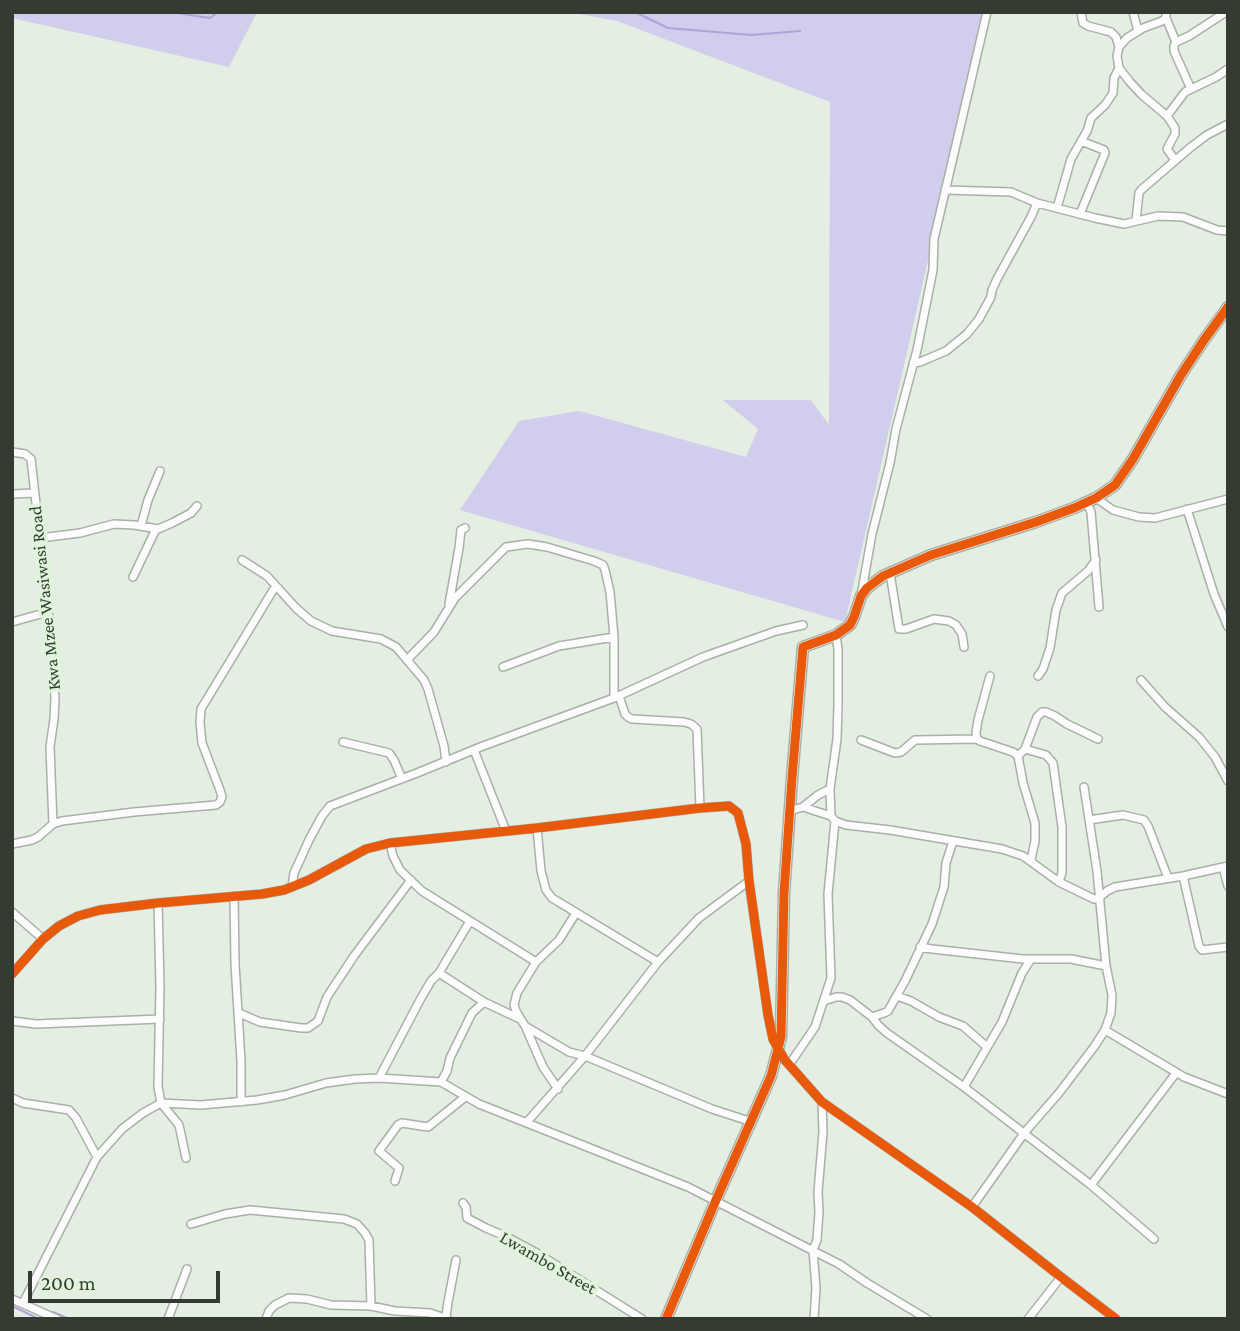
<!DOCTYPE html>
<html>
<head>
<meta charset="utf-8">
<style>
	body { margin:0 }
	#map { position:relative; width:1240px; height:1331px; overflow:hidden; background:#e4eee2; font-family:"Crimson Pro",serif }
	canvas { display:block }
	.frame { position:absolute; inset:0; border:14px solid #343c32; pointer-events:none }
	.scale { position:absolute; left:28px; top:1271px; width:192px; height:32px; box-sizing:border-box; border:4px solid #343c32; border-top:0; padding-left:9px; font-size:21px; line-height:24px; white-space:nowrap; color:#343c32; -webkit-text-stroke:5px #e0f4dc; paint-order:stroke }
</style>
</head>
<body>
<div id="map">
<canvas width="1240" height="1331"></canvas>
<div class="frame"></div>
<div class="scale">200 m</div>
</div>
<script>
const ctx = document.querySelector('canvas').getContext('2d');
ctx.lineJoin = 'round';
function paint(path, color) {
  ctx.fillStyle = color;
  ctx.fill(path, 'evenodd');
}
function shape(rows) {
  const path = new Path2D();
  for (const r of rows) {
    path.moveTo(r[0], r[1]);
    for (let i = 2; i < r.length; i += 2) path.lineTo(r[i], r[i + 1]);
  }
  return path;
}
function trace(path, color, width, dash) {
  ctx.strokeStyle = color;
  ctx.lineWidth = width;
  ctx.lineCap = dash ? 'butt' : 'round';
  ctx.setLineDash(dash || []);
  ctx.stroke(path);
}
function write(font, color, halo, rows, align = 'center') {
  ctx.font = font + ' "Crimson Pro",serif';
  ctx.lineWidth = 7;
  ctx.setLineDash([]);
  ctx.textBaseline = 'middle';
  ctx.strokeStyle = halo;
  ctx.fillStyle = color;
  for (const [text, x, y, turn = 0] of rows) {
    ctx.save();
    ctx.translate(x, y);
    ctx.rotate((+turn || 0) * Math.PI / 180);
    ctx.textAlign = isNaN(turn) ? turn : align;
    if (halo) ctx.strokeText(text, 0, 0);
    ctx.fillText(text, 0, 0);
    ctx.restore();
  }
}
const green = shape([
	[12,12,257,12,229,67,12,18],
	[568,12,985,12,845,622,460,510,519,421,579,411,746,457,758,429,723,400,811,400,829,425,830,102,617,21]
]);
const stream = shape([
	[170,12,210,18,218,12],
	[635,12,668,28,751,35,800,31],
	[12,1306,39,1319],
	[53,1312,69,1319]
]);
const minor = shape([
	[1081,12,1083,23,1088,26,1111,32,1116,37,1119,47],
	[1133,12,1138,31],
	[1166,12,1166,18,1162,21,1143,28,1127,38,1119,47,1117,56,1119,68,1130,82,1141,94,1167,116],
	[1166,18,1176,42],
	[1191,89,1174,51,1174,46,1176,42,1189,36,1226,12],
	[1175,160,1167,149,1175,134,1175,128,1167,116,1185,92,1216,77,1228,69],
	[945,190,1011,192,1037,203,1095,218,1124,224,1158,216,1183,217,1217,230,1228,231],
	[1057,208,1071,159,1087,131,1091,118,1105,105,1113,93,1114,78,1119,68],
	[1080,214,1105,153,1104,150,1081,141],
	[1136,220,1139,193,1141,190,1191,147,1207,135,1228,124],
	[913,363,920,362,946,351,967,334,979,319,991,297,992,290,997,279,1031,217,1037,203],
	[12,452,25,454,31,459,51,637,55,698,54,719,50,747,53,824],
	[12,494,35,493],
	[1096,498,1113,510,1139,517,1155,518,1228,499],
	[1087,503,1091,512,1099,607],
	[1187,509,1214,594,1228,627],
	[141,526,148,500,160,471],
	[40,538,80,533,114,524,134,525,158,529,172,523,191,513,197,506],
	[242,560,267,576,296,608,311,621,332,631,381,639,396,647,424,680,428,689,444,746,446,762],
	[890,573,899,629,906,629,934,619,949,621,956,625,962,634,964,647],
	[133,577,156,529],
	[861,596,872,534,890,463,896,429,917,350,933,270,934,239,987,12],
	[449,604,459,548,461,530,465,528],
	[12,622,48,612],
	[836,635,838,649,838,705,837,739,830,789,831,816,835,821,846,825,890,830,1002,849,1023,856,1059,882,1094,899,1098,899,1107,891,1115,887,1183,876,1228,866],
	[408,659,434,632,455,598,506,547,528,544,547,547,594,561,603,565,605,570,610,592,614,637,614,698],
	[503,667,559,646,614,637],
	[990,676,978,720,976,733,977,739,980,741,1013,752,1018,756,1023,783,1035,823,1035,841,1031,860],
	[1038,676,1043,669,1050,648,1056,610,1062,593,1088,571,1096,560],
	[1141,680,1165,707,1199,737,1215,757,1228,781],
	[619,696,625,714,628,717,632,719,684,722,691,724,697,729,700,808],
	[861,740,895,753,901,752,915,740,977,739],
	[343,742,389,753,394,760,402,779],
	[1025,749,1037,717,1042,712,1046,712,1055,716,1067,724,1098,739],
	[474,750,506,831],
	[1018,756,1025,749,1046,755,1053,763,1062,827,1062,873,1059,882],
	[803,807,818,795,830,789],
	[789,811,803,807,831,816],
	[1089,820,1123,815,1144,820,1148,826,1168,878],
	[537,828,541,871,546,890,552,898,658,962],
	[390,843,393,856,400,870,422,891,536,962],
	[12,844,32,840,38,837,53,824,62,821,134,812,216,805,220,802,222,797,220,790,202,743,200,722,201,709,275,587],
	[1223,867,1228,886],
	[1183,876,1199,946,1202,950,1228,947],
	[292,887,294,873,309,840,322,816,330,806,417,773,483,746,614,698,703,657,776,631,803,625],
	[234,896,235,964,241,1061,241,1102],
	[158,903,160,986,158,1087,161,1103,179,1125,186,1158],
	[12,912,43,939],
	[576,913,559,940,536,962,517,993,514,1005,516,1011,525,1026,569,1052,585,1056,712,1109,752,1122],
	[920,947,932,949,1023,959,1071,959,1106,966],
	[439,973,484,1002,520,1019],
	[12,974,43,939,59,926,78,916,100,910,158,903,262,894,284,890,309,880,366,849,390,843,537,828,700,808,729,806,738,813,746,844,749,881,768,1015,773,1039,784,1059,822,1102,972,1207,1061,1277,1116,1319],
	[897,996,911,1001,939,1017,963,1026,987,1047],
	[824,1001,836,997,842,997,850,1000,872,1017,878,1025,887,1033,964,1087,1091,1185,1154,1239],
	[239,1013,260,1022,301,1028,308,1028,318,1021,327,997,354,956,411,880],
	[872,1017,884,1013,888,1011,905,981,932,924,944,887,946,863,953,841],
	[12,1021,36,1024,160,1019],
	[526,1028,543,1067,558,1089],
	[1105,1030,1184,1077,1228,1094],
	[789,1065,815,1027,831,978,828,894,835,821],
	[379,1078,420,1000,431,981,439,973,470,921],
	[441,1082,447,1071,450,1058,472,1013,484,1002],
	[964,1087,1002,1022,1022,973,1031,959],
	[12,1098,23,1103,69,1110,76,1118,97,1157],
	[527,1122,585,1056,658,962,699,918,749,881],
	[395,1181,399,1168,379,1151,398,1125,402,1123,428,1127,465,1097],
	[1091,1185,1176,1073],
	[463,1203,466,1207,467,1218,486,1228,505,1236,535,1252,642,1319],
	[972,1207,1025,1132,1059,1093,1094,1047,1105,1030,1111,1013,1112,995,1106,966,1097,871,1084,787],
	[191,1224,225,1214,250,1210,344,1219,357,1224,365,1233,369,1240,371,1306],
	[12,1299,57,1319],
	[23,1303,97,1157,122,1129,143,1113,161,1103,201,1105,257,1100,285,1095,326,1083,355,1079,379,1078,441,1082,479,1104,688,1187,839,1264,867,1283,927,1319],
	[446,1317,448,1302,456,1260],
	[168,1319,187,1269],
	[266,1319,269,1311,275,1305,289,1298,307,1299,331,1305,371,1306,395,1311,430,1313,448,1319],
	[814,1319,816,1288,813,1250,817,1240,819,1212,818,1192,823,1132,822,1102],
	[1028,1319,1061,1277]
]);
const tertiary = shape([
	[666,1319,716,1200,771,1076,781,1037,784,893,792,778,803,647,836,635,850,625,854,617,861,596,867,588,883,576,931,555,1036,522,1074,508,1096,498,1115,485,1133,459,1181,375,1204,340,1228,307]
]);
const cycleway = shape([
	[12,974,43,939,59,926,78,916,100,910,158,903,262,894,284,890,309,880,366,849,390,843,537,828,700,808,729,806,738,813,746,844,749,881,768,1015,773,1039,784,1059,822,1102,972,1207,1061,1277,1116,1319],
	[666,1319,716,1200,771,1076,781,1037,784,893,792,778,803,647,836,635,850,625,854,617,861,596,867,588,883,576,931,555,1036,522,1074,508,1096,498,1115,485,1133,459,1181,375,1204,340,1228,307]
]);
const streetNames = [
	["Kwa Mzee Wasiwasi Road",45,598,-96],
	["Lwambo Street",548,1263,30]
];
paint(green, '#d1cdec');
trace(stream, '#b0a2da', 2);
trace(minor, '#a8b0a7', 10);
trace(tertiary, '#a8b0a7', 13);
trace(minor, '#fbfcfb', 7);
trace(tertiary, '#fbfcfb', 10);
trace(cycleway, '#e8590c', 9);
write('18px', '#343c32', '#e0f4dc', streetNames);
</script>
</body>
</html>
